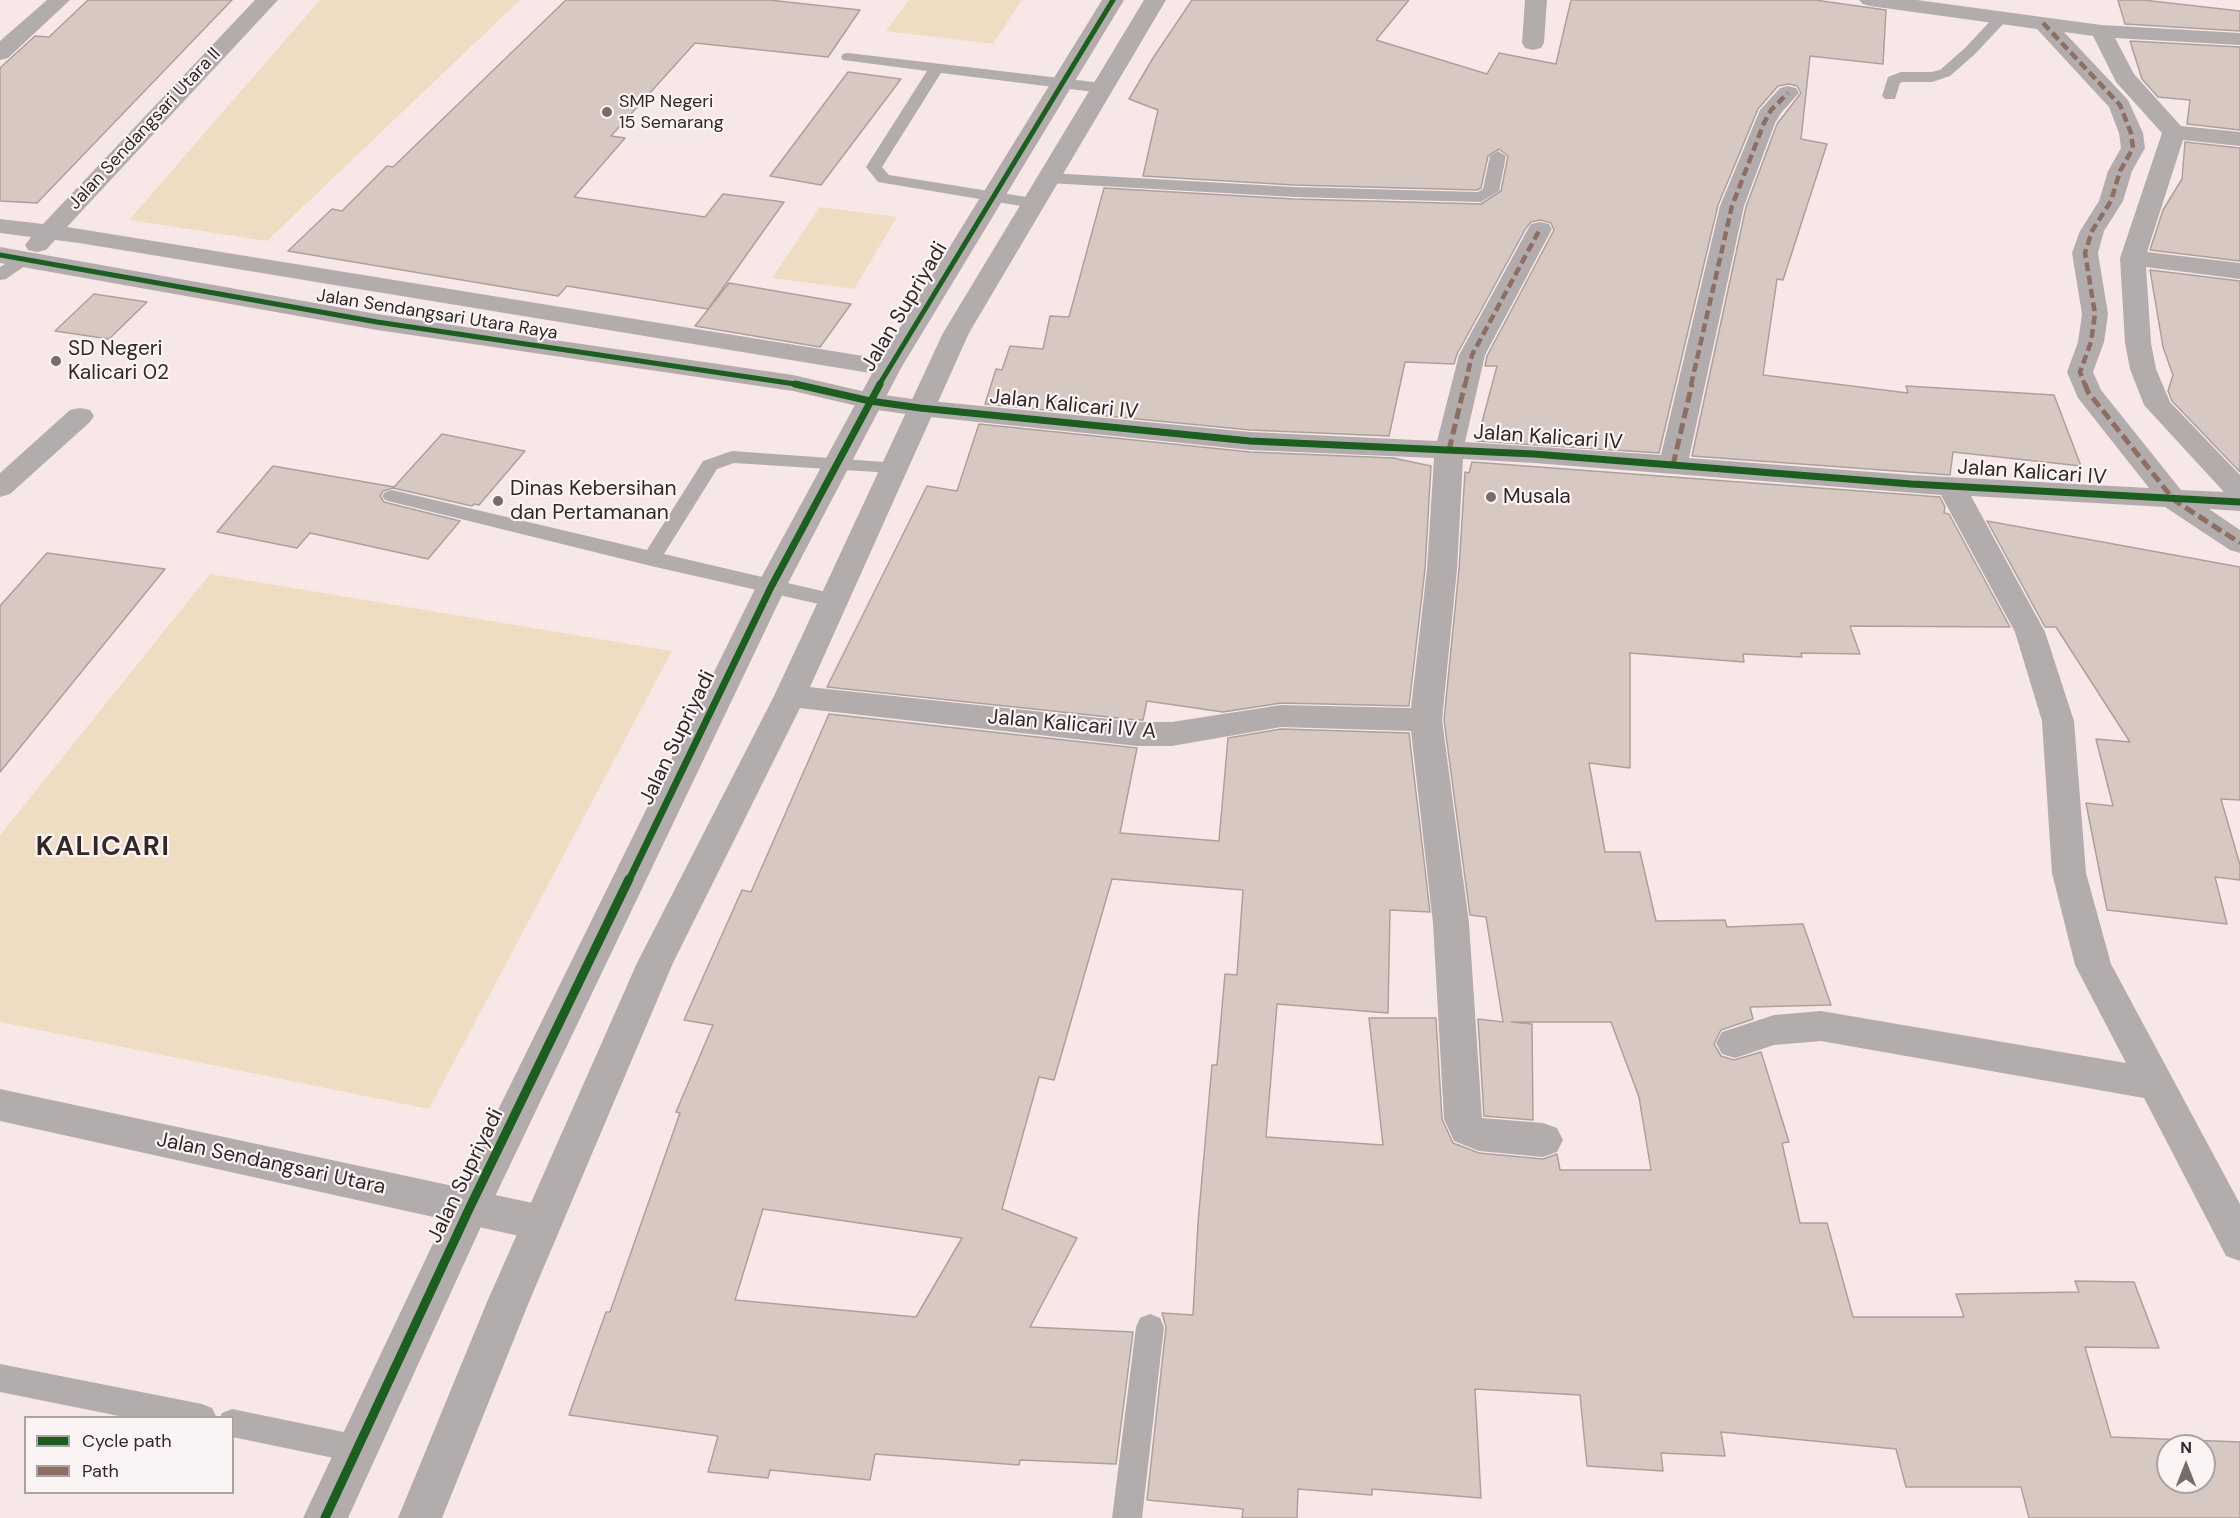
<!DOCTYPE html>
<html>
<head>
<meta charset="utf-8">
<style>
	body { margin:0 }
	#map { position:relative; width:2240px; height:1518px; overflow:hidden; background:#f7e8e7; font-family:"DM Sans",sans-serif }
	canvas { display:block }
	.legend { position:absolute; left:24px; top:1416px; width:210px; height:78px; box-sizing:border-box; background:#fbf4f4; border:2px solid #aba2a2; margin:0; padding:8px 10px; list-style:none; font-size:18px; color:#332727 }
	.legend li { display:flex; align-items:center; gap:12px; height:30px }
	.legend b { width:30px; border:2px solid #aba2a2 }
	.north { position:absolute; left:2156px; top:1434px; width:60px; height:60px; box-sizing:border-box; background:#fbf4f4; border:2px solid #aba2a2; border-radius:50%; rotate:0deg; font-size:16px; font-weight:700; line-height:24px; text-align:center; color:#332727 }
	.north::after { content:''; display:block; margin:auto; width:21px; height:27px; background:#786b6a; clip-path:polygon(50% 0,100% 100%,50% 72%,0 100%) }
</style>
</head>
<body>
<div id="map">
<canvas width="2240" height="1518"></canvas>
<ul class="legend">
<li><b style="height:8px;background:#1b5e20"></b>Cycle path</li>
<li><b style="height:8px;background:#8d6e63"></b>Path</li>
</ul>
<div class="north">N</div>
</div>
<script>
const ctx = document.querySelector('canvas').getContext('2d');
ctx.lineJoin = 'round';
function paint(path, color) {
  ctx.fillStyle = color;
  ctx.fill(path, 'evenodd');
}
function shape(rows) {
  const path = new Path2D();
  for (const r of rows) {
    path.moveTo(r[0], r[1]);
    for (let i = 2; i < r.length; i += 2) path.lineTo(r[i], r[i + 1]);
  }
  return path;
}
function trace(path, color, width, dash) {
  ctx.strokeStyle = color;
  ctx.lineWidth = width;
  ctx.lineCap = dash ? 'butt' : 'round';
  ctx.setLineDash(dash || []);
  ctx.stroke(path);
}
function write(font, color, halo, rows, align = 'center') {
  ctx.font = font + ' "DM Sans",sans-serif';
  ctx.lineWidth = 4.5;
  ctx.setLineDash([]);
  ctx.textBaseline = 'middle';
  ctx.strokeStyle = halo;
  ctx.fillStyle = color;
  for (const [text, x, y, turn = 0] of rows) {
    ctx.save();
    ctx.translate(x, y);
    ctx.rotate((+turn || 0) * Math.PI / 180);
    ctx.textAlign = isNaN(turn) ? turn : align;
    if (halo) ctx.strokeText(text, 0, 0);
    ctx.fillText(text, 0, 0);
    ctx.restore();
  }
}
const green = shape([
	[320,0,520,0,267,241,129,220],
	[909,0,1022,0,993,44,886,31],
	[820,207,897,217,854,289,772,278],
	[210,574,672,651,429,1109,0,1022,0,835]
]);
const building = shape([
	[88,0,232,0,37,203,0,201,0,68,35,36,49,37,88,0],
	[566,0,769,0,860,10,828,57,695,43,611,136,625,138,574,197,705,217,723,194,784,202,708,309,567,286,558,296,288,251,332,209,342,211,387,166,393,167,566,0],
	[1192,0,1409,0,1376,40,1487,74,1499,53,1556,64,1571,0,1815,0,1886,10,1883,64,1810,56,1801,139,1827,144,1783,280,1777,279,1763,375,1908,393,1906,386,2054,395,2081,466,1953,452,1950,475,1692,456,1746,207,1777,124,1801,93,1797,86,1789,84,1778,86,1758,109,1718,205,1659,453,1477,441,1497,366,1485,366,1487,356,1554,230,1551,223,1540,220,1531,222,1526,228,1457,354,1454,364,1405,362,1389,436,1250,430,985,404,996,369,1002,370,1010,346,1043,349,1050,316,1069,317,1104,188,1294,199,1481,204,1501,191,1508,156,1499,149,1488,156,1481,188,1477,190,1294,185,1143,176,1158,110,1129,99,1153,58,1192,0],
	[2118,0,2143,0,2240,11,2240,31,2125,24,2118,0],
	[2130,41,2240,47,2240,130,2187,124,2190,100,2158,97,2142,79,2130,41],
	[848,72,901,79,821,185,770,176,848,72],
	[2185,142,2240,148,2240,261,2150,250,2163,210,2182,179,2185,142],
	[2150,270,2240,281,2240,472,2172,401,2168,391,2173,375,2163,347,2150,270],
	[729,283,851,304,820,347,695,326,729,283],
	[94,294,147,302,109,339,55,331,94,294],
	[979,424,1250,452,1393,458,1431,466,1425,569,1409,706,1281,703,1223,712,1147,701,1143,720,1137,720,827,687,927,486,957,491,979,424],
	[442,434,525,451,479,505,474,504,472,506,393,488,383,491,380,496,384,502,460,521,428,559,310,533,297,548,217,532,273,466,394,487,442,434],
	[1472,462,1940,497,1945,507,1944,513,1949,514,2010,627,1850,626,1860,654,1801,653,1802,657,1743,654,1744,662,1630,653,1630,768,1589,763,1605,852,1640,852,1656,921,1725,920,1727,927,1803,924,1831,1005,1750,1007,1753,1019,1721,1030,1714,1044,1721,1056,1734,1060,1761,1052,1789,1142,1782,1143,1800,1223,1827,1223,1853,1317,1964,1317,1956,1294,2079,1292,2075,1281,2134,1282,2159,1348,2085,1347,2111,1437,2240,1442,2240,1518,2029,1518,2021,1487,1906,1487,1896,1449,1721,1432,1725,1456,1661,1453,1663,1471,1587,1466,1580,1395,1475,1389,1481,1498,1372,1489,1372,1495,1298,1489,1297,1518,1242,1518,1243,1509,1147,1500,1166,1327,1162,1313,1193,1315,1198,1223,1212,1065,1217,1065,1225,974,1237,975,1243,890,1112,879,1054,1080,1039,1077,1002,1209,1077,1238,1030,1327,1133,1332,1116,1464,1020,1460,1019,1465,875,1454,870,1480,770,1470,768,1478,708,1472,718,1436,569,1415,606,1312,610,1312,680,1113,676,1112,713,1025,684,1020,742,890,751,892,829,714,1137,748,1120,833,1219,841,1228,738,1281,729,1409,733,1430,912,1390,910,1388,1013,1277,1004,1266,1137,1383,1145,1369,1018,1436,1018,1442,1119,1453,1143,1479,1153,1543,1159,1557,1154,1560,1170,1651,1170,1639,1097,1611,1022,1511,1022,1532,1024,1533,1120,1484,1116,1478,1019,1503,1022,1486,917,1470,915,1444,720,1459,569,1465,472,1469,473,1472,462],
	[763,1209,962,1238,916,1317,735,1300,763,1209],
	[2168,1446,2204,1446,2204,1482,2168,1482,2168,1446],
	[1987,521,2240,567,2240,800,2221,799,2240,865,2240,880,2215,877,2227,924,2107,910,2086,803,2113,806,2096,739,2130,742,2056,627,2045,627,1987,521],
	[47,553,165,569,0,772,0,606,47,553]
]);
const service = shape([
	[2001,14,2008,18,2006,21,1975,54,1950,76,1932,82,1903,82,1900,83,1895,99,1885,99,1882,96,1888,77,1901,72,1931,72,1940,70,1965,48,1996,15,2001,14],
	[848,53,1102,83,1110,88,1102,93,941,73,882,167,889,175,1039,199,1041,203,1033,208,878,182,866,167,927,71,843,60,841,57,843,54,848,53],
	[1498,151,1506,156,1499,191,1481,202,1294,197,1049,183,1041,178,1049,173,1294,187,1478,192,1483,189,1490,156,1498,151],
	[23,254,29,255,32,259,29,263,6,279,0,280,0,267,23,254],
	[732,451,899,463,902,467,899,471,892,473,734,463,717,469,664,554,839,595,842,600,839,605,832,607,651,566,392,502,385,500,382,496,385,492,392,490,647,550,703,461,732,451],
	[1150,1314,1160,1318,1164,1327,1142,1518,1112,1518,1136,1327,1140,1318,1150,1314],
	[0,1364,202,1404,212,1408,217,1418,129,1418,0,1392,0,1364],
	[232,1409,358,1435,369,1439,373,1449,369,1459,358,1463,232,1437,232,1418,220,1418,222,1413,232,1409]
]);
const minor = shape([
	[47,0,70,0,8,58,0,60,0,41,47,0],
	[255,0,278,0,67,227,888,360,897,362,901,368,897,374,888,376,79,243,55,240,46,250,37,252,28,250,25,245,31,237,0,233,0,219,43,224,255,0],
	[1525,0,1547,0,1544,43,1541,48,1533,50,1525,48,1522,43,1525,0],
	[1859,0,1917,0,2101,25,2240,33,2240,45,2115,38,2134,74,2181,126,2240,132,2240,146,2183,140,2147,252,2240,263,2240,279,2146,267,2151,343,2156,369,2170,402,2240,475,2240,511,2209,509,2240,530,2240,553,2230,550,2165,507,1971,496,2045,632,2074,721,2086,873,2111,964,2240,1204,2240,1261,2226,1256,2144,1098,1821,1041,1774,1045,1735,1058,1722,1054,1716,1043,1722,1032,1774,1015,1821,1011,2126,1063,2075,965,2052,873,2042,721,2015,632,1941,495,1534,463,1463,459,1457,569,1442,720,1469,923,1482,1118,1543,1123,1557,1128,1563,1140,1557,1152,1543,1157,1479,1151,1454,1141,1444,1119,1433,923,1411,731,1281,727,1172,746,1137,746,790,707,779,704,774,696,779,688,790,685,1137,722,1172,722,1281,705,1411,708,1427,569,1434,458,1250,450,920,416,870,409,793,391,377,330,0,263,0,247,377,314,793,375,870,393,920,400,1250,432,1437,441,1459,355,1528,229,1531,224,1540,222,1549,224,1552,229,1485,355,1465,442,1661,455,1720,206,1760,110,1780,88,1788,86,1796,88,1799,93,1781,113,1775,123,1744,206,1689,458,1911,475,2149,488,2078,398,2067,372,2078,342,2082,314,2072,253,2080,231,2099,201,2108,171,2121,148,2119,133,2109,107,2037,29,1870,6,1863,4,1859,0],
	[2064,32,2093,36,2116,82,2162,133,2120,258,2125,343,2130,369,2144,405,2224,492,2181,490,2101,390,2093,372,2104,342,2108,314,2098,253,2104,231,2123,201,2132,171,2145,148,2143,133,2128,100,2064,32],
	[80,408,90,410,94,416,90,422,10,494,0,497,0,473,70,410,80,408],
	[0,1089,542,1205,556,1210,562,1223,556,1236,542,1241,0,1121,0,1089]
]);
const tertiary = shape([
	[1102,0,1124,0,901,368,786,587,489,1209,348,1518,303,1518,456,1195,756,587,875,368,1102,0],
	[1144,0,1166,0,969,333,806,696,673,963,529,1302,442,1518,398,1518,487,1302,637,963,774,696,943,333,1144,0]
]);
const quietFar1 = shape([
	[2043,23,2120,105,2131,133,2133,148,2120,171,2111,201,2092,231,2085,253,2095,314,2091,342,2080,372,2085,385],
	[1465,385,1472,355,1540,229],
	[1691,385,1732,206,1764,123,1771,110,1788,93]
]);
const quiet = shape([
	[2085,384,2088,392,2174,500,2240,543],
	[1449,450,1465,384],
	[1673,465,1692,384]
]);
const cyclewayFar2 = shape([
	[0,255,377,322,802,385],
	[879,385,1113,0]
]);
const cyclewayFar1 = shape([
	[795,384,870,401,920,408,1250,441,1534,454,1911,484,2240,502],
	[629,880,771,587,880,384]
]);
const cycleway = shape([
	[325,1518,470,1207,629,879]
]);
const markers = [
	[607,112,6,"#786b6a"],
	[56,361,6,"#786b6a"],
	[1491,497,6,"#786b6a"],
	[498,501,6,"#786b6a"]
];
const farPoinames = [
	["SMP Negeri",619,102],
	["15 Semarang",619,123]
];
const farStreetnames = [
	["Jalan Sendangsari Utara II",145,129,-47],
	["Jalan Sendangsari Utara Raya",437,315,9]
];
const streetNames = [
	["Jalan Supriyadi",905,307,-59],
	["Jalan Kalicari IV",1064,405,6],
	["Jalan Kalicari IV",1548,438,4],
	["Jalan Kalicari IV",2032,473,4],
	["Jalan Kalicari IV A",1072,725,5],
	["Jalan Supriyadi",678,738,-64],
	["Jalan Sendangsari Utara",271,1164,12],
	["Jalan Supriyadi",466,1176,-64]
];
const poiNames = [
	["SD Negeri",68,349],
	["Kalicari 02",68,373],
	["Dinas Kebersihan",510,489],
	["dan Pertamanan",510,513],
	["Musala",1503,497]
];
const districtNames = [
	["KALICARI",103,848]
];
paint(green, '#efddc3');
paint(building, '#d8c8c2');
trace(building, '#aca09d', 1.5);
paint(service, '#b3acad');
paint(minor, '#b3acad');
paint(tertiary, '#b3acad');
trace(quietFar1, '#8d6e63', 4.5, [9, 4.5]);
trace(quiet, '#8d6e63', 5, [11, 5]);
trace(cyclewayFar2, '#1b5e20', 5);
trace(cyclewayFar1, '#1b5e20', 7);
trace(cycleway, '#1b5e20', 9);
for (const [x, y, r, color] of markers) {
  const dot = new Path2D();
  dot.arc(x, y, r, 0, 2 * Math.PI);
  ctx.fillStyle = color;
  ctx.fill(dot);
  trace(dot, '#fbf4f4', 2);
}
write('18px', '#332727', '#fbf4f4', farPoinames, 'left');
write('18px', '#332727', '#fbf4f4', farStreetnames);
write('21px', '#332727', '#fbf4f4', streetNames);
write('21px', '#332727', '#fbf4f4', poiNames, 'left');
ctx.letterSpacing = '1.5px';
write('bold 27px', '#332727', '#fbf4f4', districtNames);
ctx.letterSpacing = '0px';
</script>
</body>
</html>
